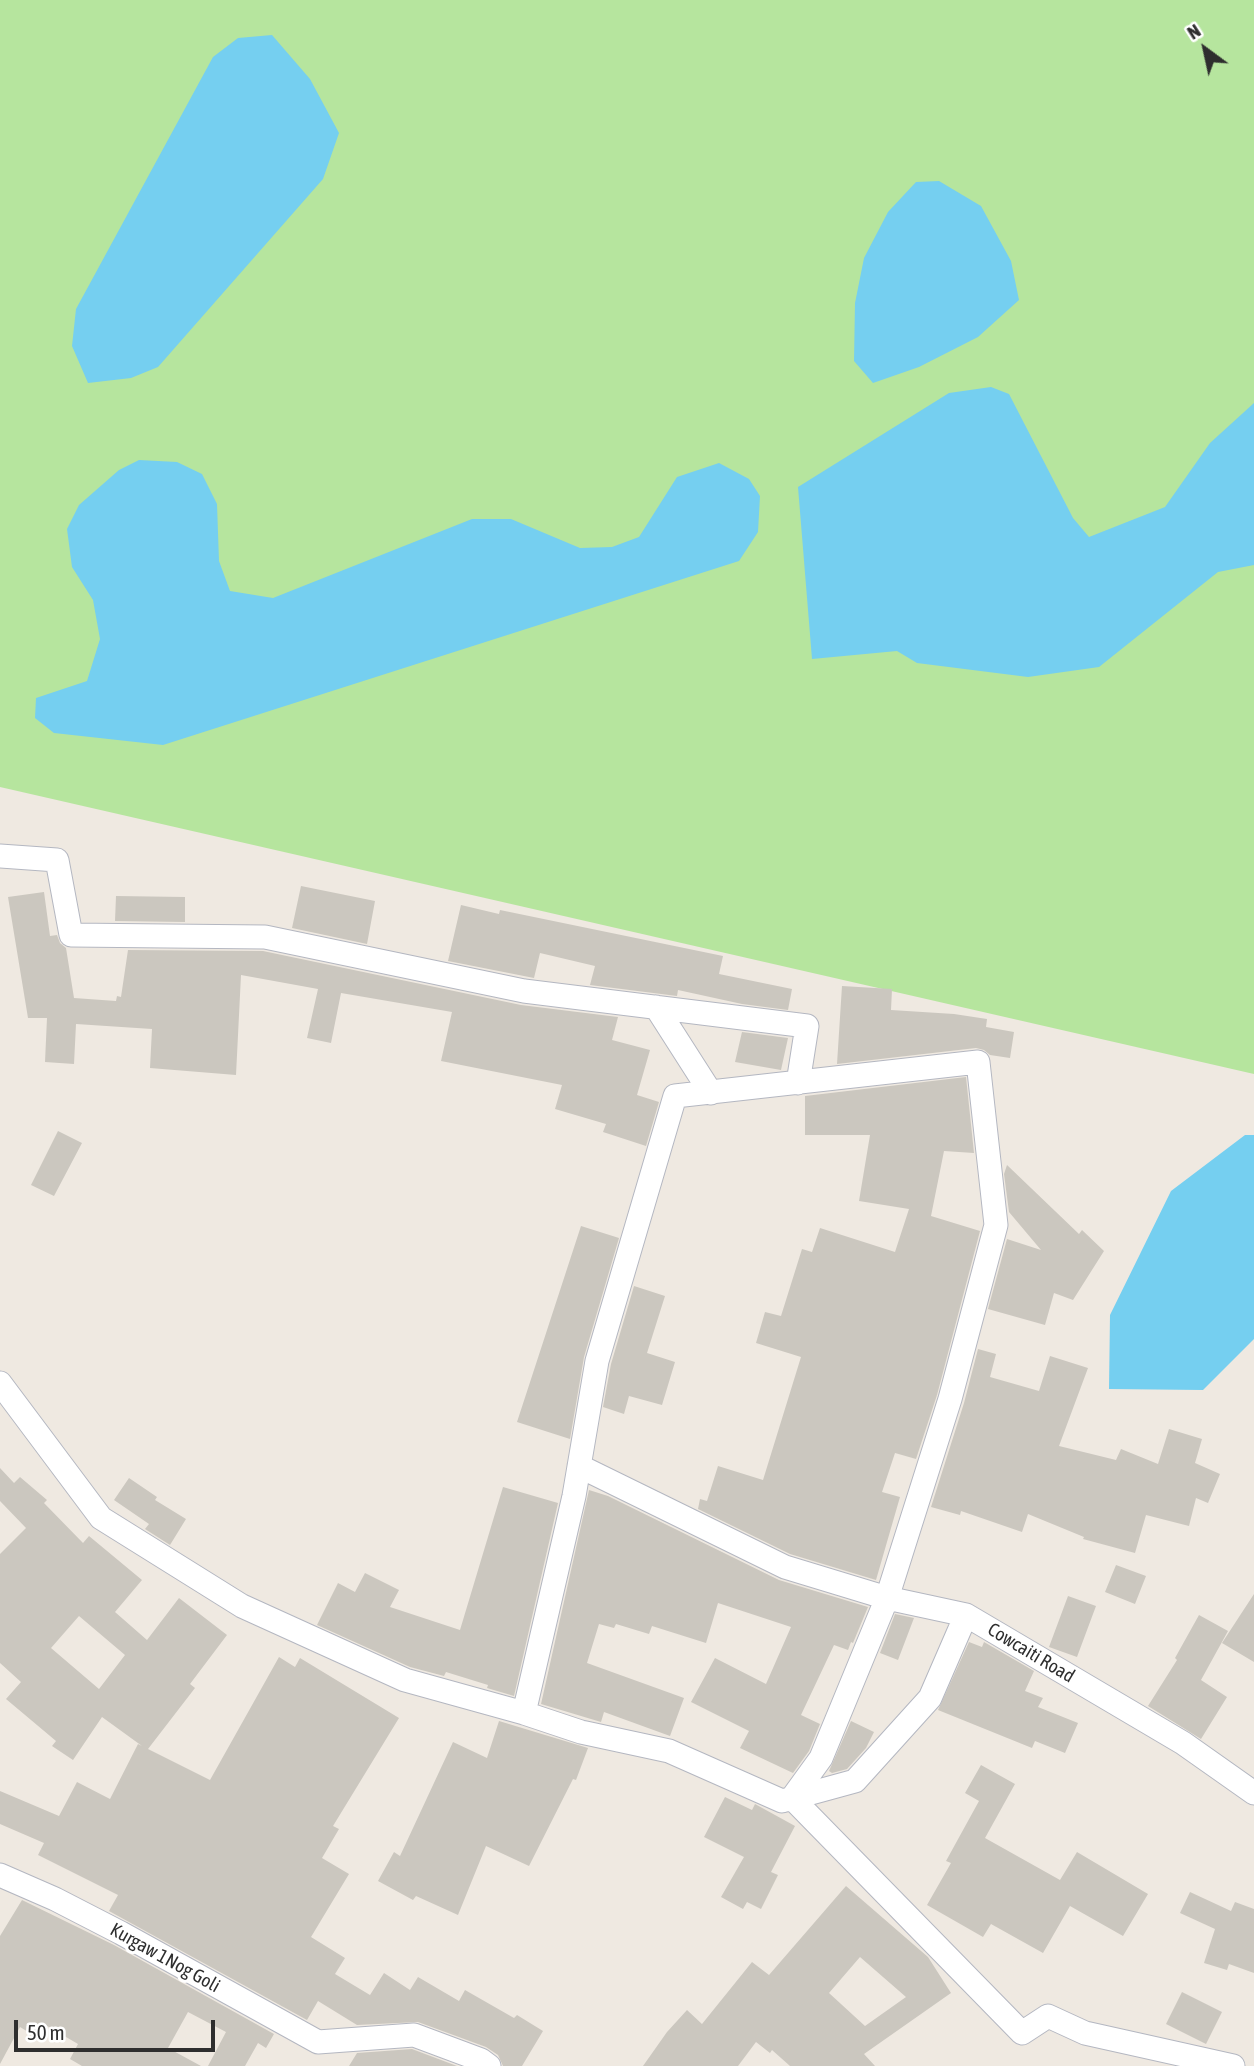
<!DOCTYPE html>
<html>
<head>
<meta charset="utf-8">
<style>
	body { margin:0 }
	#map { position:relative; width:1254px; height:2066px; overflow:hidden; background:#efe9e1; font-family:"Asap Condensed",sans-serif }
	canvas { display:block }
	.north { position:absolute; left:1170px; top:14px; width:70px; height:70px; -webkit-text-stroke:5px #fff; paint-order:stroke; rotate:327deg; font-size:19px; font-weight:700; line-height:28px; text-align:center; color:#2e2e2e }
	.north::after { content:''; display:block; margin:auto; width:24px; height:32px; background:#2e2e2e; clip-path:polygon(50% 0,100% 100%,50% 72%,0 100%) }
	.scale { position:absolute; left:14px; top:2020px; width:201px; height:32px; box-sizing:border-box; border:4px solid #2e2e2e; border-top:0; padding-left:9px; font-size:21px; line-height:24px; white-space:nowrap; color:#2e2e2e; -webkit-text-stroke:5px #fff; paint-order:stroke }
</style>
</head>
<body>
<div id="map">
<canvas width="1254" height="2066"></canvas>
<div class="north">N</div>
<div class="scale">50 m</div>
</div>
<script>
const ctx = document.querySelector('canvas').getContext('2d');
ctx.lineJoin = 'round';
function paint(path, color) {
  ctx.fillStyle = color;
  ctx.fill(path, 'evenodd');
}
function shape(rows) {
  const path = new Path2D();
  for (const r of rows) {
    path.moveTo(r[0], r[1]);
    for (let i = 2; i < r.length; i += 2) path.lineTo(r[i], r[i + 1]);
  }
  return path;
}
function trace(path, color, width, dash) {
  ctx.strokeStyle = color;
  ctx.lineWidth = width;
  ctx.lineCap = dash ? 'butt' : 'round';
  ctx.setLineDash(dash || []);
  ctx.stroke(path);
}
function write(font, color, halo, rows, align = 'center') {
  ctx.font = font + ' "Asap Condensed",sans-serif';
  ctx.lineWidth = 6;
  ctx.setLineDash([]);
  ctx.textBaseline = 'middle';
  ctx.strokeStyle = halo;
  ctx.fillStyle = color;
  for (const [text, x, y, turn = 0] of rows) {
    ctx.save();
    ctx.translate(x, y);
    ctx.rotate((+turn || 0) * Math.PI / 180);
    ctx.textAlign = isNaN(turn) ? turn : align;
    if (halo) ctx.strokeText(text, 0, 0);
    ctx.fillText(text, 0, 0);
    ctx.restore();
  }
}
const green = shape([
	[0,0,1254,0,1254,1074,0,787]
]);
const water = shape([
	[272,35,310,79,339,133,323,179,158,367,131,378,88,383,72,346,76,309,213,57,238,38],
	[939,181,981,206,1011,261,1019,300,978,337,919,367,873,383,854,361,855,303,864,258,888,212,916,182],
	[991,387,1009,394,1073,518,1089,537,1165,507,1210,443,1254,403,1254,565,1218,572,1099,667,1028,677,917,663,897,651,812,659,798,487,949,393],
	[139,460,177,462,202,474,217,504,219,561,230,591,273,598,472,519,511,519,580,548,612,547,639,537,677,477,719,463,749,479,760,496,758,532,739,561,163,745,54,733,35,718,36,698,87,681,100,639,93,600,72,567,67,529,79,505,119,470],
	[1245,1135,1254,1135,1254,1339,1203,1390,1109,1389,1110,1315,1171,1191]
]);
const building = shape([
	[301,886,375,901,367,944,292,928],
	[44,892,50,936,57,935,60,943,66,948,74,998,116,1001,117,996,121,997,128,950,263,951,521,1005,618,1017,612,1040,650,1050,637,1095,659,1102,646,1146,603,1132,606,1124,555,1109,562,1085,441,1061,452,1012,341,993,331,1043,307,1038,318,989,241,975,236,1075,150,1068,152,1029,76,1024,74,1064,45,1062,47,1018,28,1018,8,897],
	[116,896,185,897,185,922,115,921],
	[461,905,499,914,500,910,723,956,719,974,792,989,788,1010,742,1004,678,990,677,996,590,985,595,966,540,953,534,978,448,961],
	[842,986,892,989,891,1010,954,1014,987,1019,986,1027,1014,1032,1010,1058,990,1055,984,1050,976,1048,837,1064],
	[742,1032,788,1038,781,1070,735,1062],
	[966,1077,974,1153,944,1151,931,1216,980,1231,937,1395,916,1459,895,1453,882,1492,900,1497,876,1580,790,1554,698,1509,700,1499,707,1501,718,1466,763,1480,801,1357,756,1343,765,1312,781,1316,802,1249,812,1252,820,1228,895,1252,909,1209,859,1201,870,1135,805,1135,805,1096],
	[58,1131,82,1143,54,1196,31,1185],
	[1007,1165,1079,1234,1082,1230,1104,1251,1073,1300,1054,1293,1045,1325,988,1309,1007,1239,1041,1250,1009,1212,1004,1174],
	[581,1226,619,1238,584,1357,570,1439,517,1422],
	[634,1286,665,1296,647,1353,675,1362,662,1405,629,1396,624,1414,603,1407,611,1364],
	[978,1349,996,1354,990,1377,1039,1391,1050,1356,1088,1368,1059,1446,1116,1460,1121,1449,1158,1464,1169,1429,1202,1439,1195,1463,1220,1474,1208,1503,1196,1498,1189,1526,1146,1515,1135,1553,1083,1539,1084,1537,1028,1514,1022,1532,961,1511,960,1515,931,1507,964,1403],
	[0,1468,14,1483,20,1477,47,1500,44,1503,83,1543,89,1536,142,1580,115,1612,147,1640,179,1598,227,1635,190,1684,195,1688,148,1749,210,1780,279,1657,295,1667,300,1658,399,1718,333,1826,339,1829,322,1858,349,1874,311,1937,345,1958,335,1974,370,1995,384,1973,410,1990,418,1977,459,2001,465,1990,514,2018,517,2015,543,2031,522,2066,503,2066,498,2055,486,2047,418,2022,357,2025,318,2001,307,2020,109,1911,118,1895,38,1855,44,1843,0,1824,0,1791,59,1816,77,1782,110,1799,138,1744,142,1746,102,1717,73,1760,52,1746,56,1741,6,1699,21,1682,0,1663,0,1554,26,1528,0,1501],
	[79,1616,125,1655,99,1689,51,1648],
	[129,1478,157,1497,155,1500,186,1519,170,1545,145,1529,149,1524,114,1500],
	[503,1487,558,1503,514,1696,487,1688,488,1685,446,1672,444,1676,410,1667,317,1625,338,1583,355,1592,365,1573,399,1590,390,1607,460,1630],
	[589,1490,608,1496,779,1580,868,1607,853,1643,851,1642,848,1650,834,1645,801,1715,820,1724,809,1751,793,1773,740,1748,749,1731,691,1702,715,1658,766,1684,791,1627,718,1603,706,1643,652,1626,649,1634,616,1624,614,1628,599,1624,587,1663,684,1698,670,1736,604,1712,601,1722,541,1704],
	[1116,1565,1146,1576,1135,1604,1105,1592],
	[1254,1594,1254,1662,1222,1643],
	[1068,1596,1096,1606,1077,1657,1049,1647],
	[895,1614,914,1618,898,1660,880,1653],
	[1199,1615,1228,1631,1201,1680,1227,1697,1201,1739,1148,1706,1177,1660,1175,1658],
	[969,1642,982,1647,984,1642,1034,1671,1025,1691,1043,1698,1038,1707,1078,1723,1065,1753,1035,1741,1032,1748,938,1710],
	[499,1721,588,1748,576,1780,573,1779,529,1866,486,1846,458,1915,416,1896,413,1900,378,1881,394,1852,400,1856,453,1742,487,1758],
	[851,1721,874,1732,866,1748,847,1769,832,1773,829,1771],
	[981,1765,1015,1784,985,1838,1060,1880,1077,1852,1148,1894,1123,1936,1070,1906,1043,1953,991,1924,983,1937,927,1905,951,1863,946,1861,979,1801,965,1793],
	[725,1797,752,1810,755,1804,795,1826,771,1872,778,1875,761,1909,747,1902,743,1909,721,1897,744,1857,704,1837],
	[846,1886,928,1957,951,1993,864,2054,875,2066,790,2066,772,2050,770,2053,756,2042,738,2066,643,2066,667,2032,687,2010,702,2024,752,1962,769,1975],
	[860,1957,906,1997,865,2026,829,1993],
	[1190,1892,1231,1911,1235,1902,1254,1909,1254,1973,1229,1964,1227,1970,1204,1963,1215,1929,1180,1913],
	[22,1900,114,1945,274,2034,266,2048,258,2043,245,2066,208,2066,226,2032,188,2012,168,2048,201,2066,82,2066,70,2059,78,2044,42,2023,35,2036,20,2027,0,2064,0,1936],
	[1182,1992,1222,2012,1206,2044,1166,2024],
	[412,2049,457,2066,349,2066,357,2053]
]);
const minor = shape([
	[0,856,57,860,71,935,265,937,524,991,807,1026,798,1083],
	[656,1007,711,1093],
	[0,1383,101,1518,242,1606,405,1680,524,1713,581,1732,669,1751,782,1801,855,1781,930,1698,966,1615],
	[579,1466,785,1567,887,1598,966,1615,1183,1743,1254,1793],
	[524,1713,574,1496,597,1361,675,1096,978,1062,996,1225,950,1399,887,1598,821,1758,792,1798,1022,2033,1048,2016,1085,2033,1233,2066],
	[0,1875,55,1899,121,1933,318,2042,414,2035,481,2060,489,2066]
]);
const streetNames = [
	["Cowcaiti Road",1031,1653,31],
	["Kurgaw 1Nog Goli",165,1958,29]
];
paint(green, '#b6e59e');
paint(water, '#75cff0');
paint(building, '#cbc7bf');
trace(minor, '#b4b7c1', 25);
trace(minor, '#fff', 23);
write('19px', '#2e2e2e', '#fff', streetNames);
</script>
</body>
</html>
